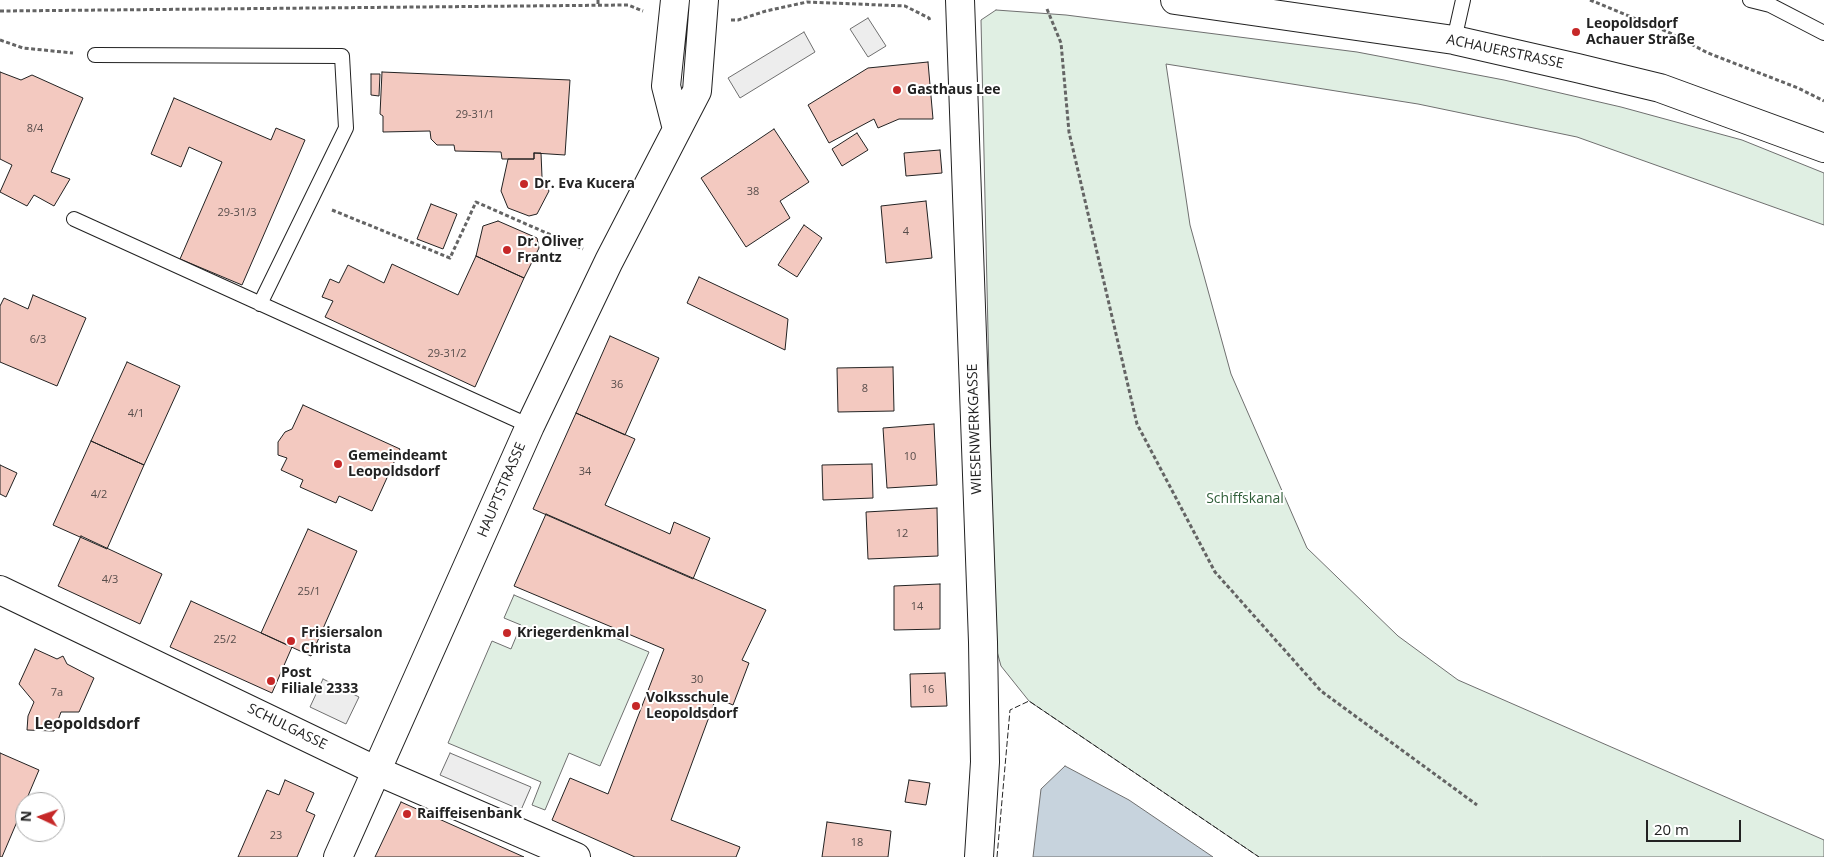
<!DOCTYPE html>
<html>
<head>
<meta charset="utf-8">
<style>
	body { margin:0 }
	#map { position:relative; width:1824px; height:857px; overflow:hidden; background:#fff; font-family:"Open Sans",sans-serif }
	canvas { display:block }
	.north { position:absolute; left:15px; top:792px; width:50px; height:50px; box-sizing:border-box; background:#fff; border:1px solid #a7a7a7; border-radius:50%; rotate:273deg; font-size:14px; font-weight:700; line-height:20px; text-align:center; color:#222 }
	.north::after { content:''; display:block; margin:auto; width:18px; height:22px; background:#c62828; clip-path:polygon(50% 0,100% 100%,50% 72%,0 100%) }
	.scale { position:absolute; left:1646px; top:820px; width:95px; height:22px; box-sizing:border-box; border:2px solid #222; border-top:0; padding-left:6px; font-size:15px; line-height:18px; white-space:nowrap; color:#222; -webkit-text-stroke:4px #fff; paint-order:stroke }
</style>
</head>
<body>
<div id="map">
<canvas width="1824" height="857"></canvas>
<div class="north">N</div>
<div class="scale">20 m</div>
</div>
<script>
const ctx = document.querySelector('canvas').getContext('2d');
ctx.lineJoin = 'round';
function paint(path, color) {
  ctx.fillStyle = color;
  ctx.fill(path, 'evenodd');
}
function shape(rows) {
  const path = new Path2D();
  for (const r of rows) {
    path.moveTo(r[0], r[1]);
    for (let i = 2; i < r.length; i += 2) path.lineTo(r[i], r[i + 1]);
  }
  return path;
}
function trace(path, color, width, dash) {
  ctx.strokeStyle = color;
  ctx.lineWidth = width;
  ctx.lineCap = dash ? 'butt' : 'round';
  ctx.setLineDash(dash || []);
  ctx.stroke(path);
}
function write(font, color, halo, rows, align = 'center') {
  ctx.font = font + ' "Open Sans",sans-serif';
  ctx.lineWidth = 4;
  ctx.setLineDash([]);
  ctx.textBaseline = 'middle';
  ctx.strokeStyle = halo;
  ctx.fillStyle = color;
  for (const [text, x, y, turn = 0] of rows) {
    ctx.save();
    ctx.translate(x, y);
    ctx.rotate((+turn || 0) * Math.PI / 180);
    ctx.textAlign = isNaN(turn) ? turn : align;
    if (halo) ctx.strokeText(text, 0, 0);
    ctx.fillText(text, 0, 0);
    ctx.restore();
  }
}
const green = shape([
	[996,10,1066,15,1357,52,1504,80,1621,107,1742,140,1824,173,1824,225,1577,137,1418,104,1166,64,1190,225,1231,374,1307,548,1398,636,1458,680,1824,840,1824,857,1259,857,1029,701,1001,666,995,644,981,20,996,10],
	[514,595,649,652,600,766,569,753,545,810,532,805,541,782,448,743,492,641,511,649,521,625,504,618,514,595]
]);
const parking = shape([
	[868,18,886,46,868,57,850,29,868,18],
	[804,32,815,52,740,98,728,78,804,32],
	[323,679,359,697,346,724,310,707,323,679],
	[450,753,531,787,521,810,440,775,450,753]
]);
const water = shape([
	[1065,766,1129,800,1213,857,1033,857,1041,789,1065,766]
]);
const building = shape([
	[928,62,933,119,899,119,878,128,874,119,829,143,808,105,868,68,928,62],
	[0,72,21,80,32,75,83,98,51,172,70,179,54,206,34,195,27,206,0,192,12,165,0,159,0,72],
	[382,72,570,80,565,155,534,153,534,159,502,159,501,152,455,151,454,145,437,145,431,139,430,131,383,132,383,116,380,114,382,72],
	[371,74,380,74,379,96,371,95,371,74],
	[174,98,271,140,276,128,305,140,242,285,180,259,222,162,189,147,181,167,151,154,174,98],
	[774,129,809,182,780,201,790,218,746,247,701,178,774,129],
	[857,133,868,150,842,166,832,149,857,133],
	[940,150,942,173,906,176,904,153,940,150],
	[534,153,541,153,542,177,549,191,537,214,529,216,508,208,501,191,508,159,534,159,534,153],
	[926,201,932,258,886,263,881,206,926,201],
	[431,204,457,214,443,249,417,239,431,204],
	[498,221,537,238,539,248,524,278,476,256,483,226,498,221],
	[804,225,822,238,797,277,778,265,804,225],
	[476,256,524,278,475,387,325,317,333,301,322,297,330,279,339,283,348,265,384,283,392,264,458,295,476,256],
	[699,277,788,319,785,350,687,303,699,277],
	[33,295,86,318,57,386,0,362,0,306,4,298,28,309,33,295],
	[610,336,659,358,625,435,576,413,610,336],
	[127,362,180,386,144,465,91,441,127,362],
	[893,367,894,411,838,412,837,368,893,367],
	[303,405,400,449,372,511,339,496,336,503,300,487,303,480,281,470,287,458,278,455,278,442,285,432,292,429,303,405],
	[576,413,635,439,605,505,670,534,674,522,710,538,693,579,533,509,576,413],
	[934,424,937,485,887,488,883,428,934,424],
	[91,441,144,465,107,549,53,525,91,441],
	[872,464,873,498,823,500,822,465,872,464],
	[0,465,17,473,6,497,0,494,0,465],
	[937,508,938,556,868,559,866,512,937,508],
	[546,514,766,610,742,660,749,663,733,705,716,698,671,820,740,847,736,857,635,857,552,820,570,778,608,794,664,649,514,586,546,514],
	[308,529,357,551,311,656,261,633,308,529],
	[81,536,162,574,140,624,58,586,81,536],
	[940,584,940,629,894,630,894,586,940,584],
	[191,601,292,647,272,693,170,647,191,601],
	[35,649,57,659,63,656,67,664,94,678,79,712,61,712,54,731,27,730,28,716,34,702,19,684,35,649],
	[945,673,947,706,911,707,910,674,945,673],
	[0,753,39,770,2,857,0,857,0,753],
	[285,780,314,793,306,811,315,815,297,857,238,857,267,790,279,795,285,780],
	[909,780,930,783,926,805,905,802,909,780],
	[401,802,524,857,375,857,401,802],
	[827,822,891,831,888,857,822,857,827,822]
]);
const path = shape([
	[598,0,598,6],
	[1590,0,1668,32,1708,53,1798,88,1824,101],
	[1047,9,1061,43,1069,132,1137,424,1215,572,1321,691,1477,805],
	[0,11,628,5,643,11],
	[731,20,738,20,766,11,807,2,905,6,929,18,930,21],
	[0,40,23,48,73,53],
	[332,210,450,258,476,202,583,249]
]);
const lane = shape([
	[1750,0,1770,5,1824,33],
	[1454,40,1463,0],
	[95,55,342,56,346,128,260,304],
	[74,219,530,426]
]);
const street = shape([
	[960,0,983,642,985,762,979,857],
	[0,590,377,771,576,857]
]);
const secondary = shape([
	[675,0,666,86,677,129],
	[1175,0,1454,40,1577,68,1660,88,1824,148],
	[338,857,530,426,609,261,697,91,704,0]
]);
const fence = shape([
	[997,857,1010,710,1029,701,1259,857]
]);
const markers = [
	[1576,32,5,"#c62828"],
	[897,90,5,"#c62828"],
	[524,184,5,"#c62828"],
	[507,250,5,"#c62828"],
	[338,464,5,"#c62828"],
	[507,633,5,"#c62828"],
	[291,641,5,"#c62828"],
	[271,681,5,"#c62828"],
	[636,706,5,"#c62828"],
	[407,814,5,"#c62828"]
];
const numberNames = [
	["29-31/1",475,115],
	["8/4",35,129],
	["38",753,192],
	["29-31/3",237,213],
	["4",906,232],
	["6/3",38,340],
	["29-31/2",447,354],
	["36",617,385],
	["8",865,389],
	["4/1",136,414],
	["10",910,457],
	["34",585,472],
	["4/2",99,495],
	["12",902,534],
	["4/3",110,580],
	["25/1",309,592],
	["14",917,607],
	["25/2",225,640],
	["30",697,680],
	["16",928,690],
	["7a",57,693],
	["23",276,836],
	["18",857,843]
];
const poiNames = [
	["Leopoldsdorf",1586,24],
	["Achauer Straße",1586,40],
	["Gasthaus Lee",907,90],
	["Dr. Eva Kucera",534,184],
	["Dr. Oliver",517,242],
	["Frantz",517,258],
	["Gemeindeamt",348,456],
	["Leopoldsdorf",348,472],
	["Frisiersalon",301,633],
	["Christa",301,649],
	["Kriegerdenkmal",517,633],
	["Post",281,673],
	["Filiale 2333",281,689],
	["Volksschule",646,698],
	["Leopoldsdorf",646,714],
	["Raiffeisenbank",417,814]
];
const streetNames = [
	["ACHAUERSTRASSE",1505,52,12],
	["WIESENWERKGASSE",975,429,-92],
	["HAUPTSTRASSE",502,490,-67],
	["SCHULGASSE",287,727,26]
];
const parkNames = [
	["Schiffskanal",1245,499]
];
const quarterNames = [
	["Leopoldsdorf",87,724]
];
paint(green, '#e0efe3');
trace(green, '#6f6f6f', 1);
paint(parking, '#ededed');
trace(parking, '#6f6f6f', 1);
paint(water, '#c7d3dd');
trace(water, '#6f6f6f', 1);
paint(building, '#f3c9c0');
trace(building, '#222', 1);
trace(lane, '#222', 16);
trace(street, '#222', 30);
trace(secondary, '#222', 30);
trace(path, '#646464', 3, [4, 2.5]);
trace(lane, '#fff', 14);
trace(street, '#fff', 28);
trace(secondary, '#fff', 28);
trace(fence, '#222', 1, [6, 2.5]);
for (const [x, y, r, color] of markers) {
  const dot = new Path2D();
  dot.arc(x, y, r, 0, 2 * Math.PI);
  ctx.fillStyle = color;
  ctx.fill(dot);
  trace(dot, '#fff', 2);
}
write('11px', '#564c4a', null, numberNames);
write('bold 14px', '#222', '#fff', poiNames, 'left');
write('14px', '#222', '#fff', streetNames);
write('14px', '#2f5e38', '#fff', parkNames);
write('bold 16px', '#222', '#fff', quarterNames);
</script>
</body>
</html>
